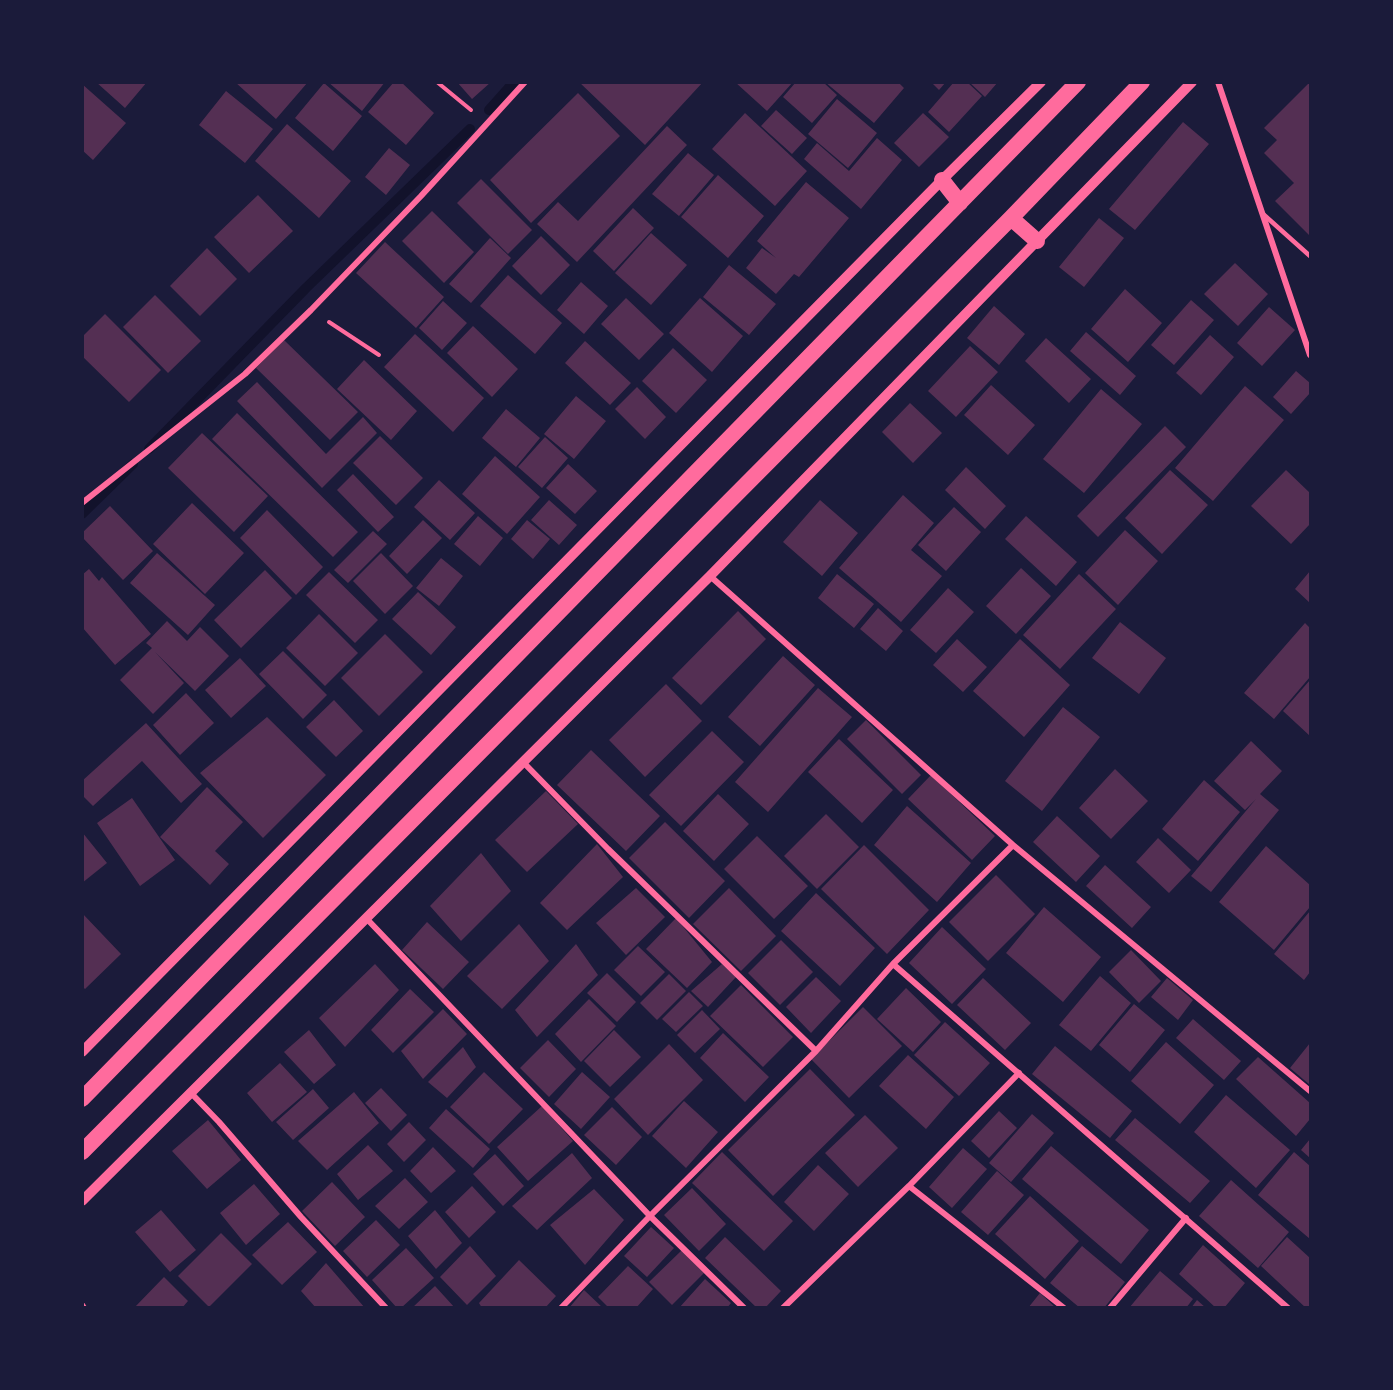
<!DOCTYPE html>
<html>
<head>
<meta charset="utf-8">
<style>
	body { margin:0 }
	#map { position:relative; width:1393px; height:1390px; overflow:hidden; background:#1b1b3a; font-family:Roboto,sans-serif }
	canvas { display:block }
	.frame { position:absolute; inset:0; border:84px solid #1b1b3a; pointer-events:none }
</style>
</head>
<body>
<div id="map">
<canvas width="1393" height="1390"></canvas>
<div class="frame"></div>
</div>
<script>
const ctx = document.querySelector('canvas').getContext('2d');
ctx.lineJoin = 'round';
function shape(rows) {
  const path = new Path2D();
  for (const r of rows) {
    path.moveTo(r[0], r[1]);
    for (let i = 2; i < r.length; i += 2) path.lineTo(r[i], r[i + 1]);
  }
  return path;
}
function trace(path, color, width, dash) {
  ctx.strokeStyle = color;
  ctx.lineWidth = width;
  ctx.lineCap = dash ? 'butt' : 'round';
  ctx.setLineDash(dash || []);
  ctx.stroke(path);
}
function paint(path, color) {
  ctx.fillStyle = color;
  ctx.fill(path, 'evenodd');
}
const stream = shape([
	[489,110,514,82],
	[149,449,306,288,470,129],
	[82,514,133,464]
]);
const building = shape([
	[96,82,147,82,125,108],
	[235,82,308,82,276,119],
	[328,82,385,82,362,111],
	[394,82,401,82,434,113,406,145,368,112],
	[457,82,491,82,472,99],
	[579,82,703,82,645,145],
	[735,82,793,82,767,111],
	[796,82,823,82,837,95,812,123,783,97],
	[825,82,898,82,904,88,874,123],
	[931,82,946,82,939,90],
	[954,82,967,82,982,96,949,132,928,112],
	[969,82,998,82,985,97],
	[1310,82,1310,236,1275,201,1294,183,1264,153,1277,140,1264,128],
	[324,83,362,116,333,151,295,118],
	[82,84,126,123,93,160,82,150],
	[226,91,273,129,245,163,199,125],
	[578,93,620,136,531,223,490,180],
	[837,99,877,133,848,168,808,134],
	[776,110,807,138,792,154,761,126],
	[745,113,807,171,775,206,712,149],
	[923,113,949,137,919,167,894,143],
	[1183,122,1209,144,1135,230,1109,209],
	[287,124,351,181,319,218,255,161],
	[667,126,687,145,577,262,537,224,558,202,578,221],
	[877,138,902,160,861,209,804,159,817,143,849,171],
	[389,148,410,165,386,195,365,177],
	[688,153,714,175,679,216,652,194],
	[718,175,764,216,728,258,681,217],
	[481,179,532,230,508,254,457,203],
	[806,182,849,218,799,277,794,274,776,294,746,268,762,248,776,258,757,241],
	[258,195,293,231,249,273,214,237],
	[633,208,654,228,614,271,593,251],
	[432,211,474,252,444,283,402,241],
	[1099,218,1124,238,1084,287,1059,267],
	[651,233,687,265,651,305,615,273],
	[541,236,570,265,541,295,512,266],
	[490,238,511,258,471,303,449,284],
	[385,242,444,297,416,328,356,273],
	[207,248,237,279,200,316,170,286],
	[1235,263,1268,294,1238,326,1204,294],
	[729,265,776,304,749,335,703,297],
	[508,275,562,323,535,354,480,306],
	[581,282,608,306,584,334,557,310],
	[1125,289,1162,323,1128,362,1091,329],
	[155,295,201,341,168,373,123,327],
	[626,298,664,334,639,360,601,324],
	[700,298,743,336,712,372,669,333],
	[1191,300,1214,320,1174,365,1151,345],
	[443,301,467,323,442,350,419,328],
	[994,306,1025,334,999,365,967,338],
	[1269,307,1295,330,1262,366,1237,343],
	[105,314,161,370,129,402,82,356,82,337],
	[473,326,518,369,492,397,447,353],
	[1086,332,1136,376,1120,395,1070,351],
	[415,334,484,398,453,432,384,367],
	[1210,335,1234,357,1201,395,1176,373],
	[1046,338,1091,379,1069,403,1025,361],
	[284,340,358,412,330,440,256,368],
	[585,341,631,383,610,405,565,363],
	[970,346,998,372,956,417,928,391],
	[673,348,707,380,676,413,642,381],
	[364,360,417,411,391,440,337,389],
	[1296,371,1310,383,1310,393,1291,414,1273,397],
	[257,382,326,454,363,417,377,433,322,488,237,401],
	[991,385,1035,425,1008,455,964,415],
	[1245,386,1284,420,1213,501,1175,468],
	[637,387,666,417,645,439,615,409],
	[1101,389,1142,424,1084,493,1043,459],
	[576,396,606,421,574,459,544,434],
	[910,403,942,433,913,463,882,432],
	[506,409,540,438,516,467,482,438],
	[237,413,358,532,333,557,212,439],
	[1165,426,1186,447,1098,537,1077,516],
	[202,433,268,496,234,532,168,468],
	[380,436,423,478,396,505,353,463],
	[545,437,568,458,542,488,518,467],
	[495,456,540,497,507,534,462,494],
	[568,464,597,491,575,514,546,488],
	[966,467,1006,506,985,529,945,490],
	[1170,470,1208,505,1162,554,1125,518],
	[1286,470,1310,493,1310,524,1291,544,1251,506],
	[353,474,394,517,378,532,337,490],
	[439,480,475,513,450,540,414,507],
	[903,495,934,523,911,550,942,576,901,622,839,568],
	[549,500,577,525,559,545,531,520],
	[820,500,858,533,822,576,783,542],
	[192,503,244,553,205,594,153,544],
	[110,506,153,551,123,580,82,537,82,533],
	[954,507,981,532,946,571,918,545],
	[267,510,323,567,296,595,240,538],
	[478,516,503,538,480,566,454,544],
	[1026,516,1077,562,1056,586,1005,539],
	[423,520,442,538,407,574,389,556],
	[527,520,550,539,533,559,511,539],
	[1125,530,1158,561,1118,605,1085,573],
	[373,531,387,544,348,583,334,570],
	[157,553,215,605,188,635,130,583],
	[381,553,413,586,385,614,353,581],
	[441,558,463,576,439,606,416,588],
	[1021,568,1051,596,1016,634,986,606],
	[89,569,99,581,102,577,151,634,115,665,82,627,82,575],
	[265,570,292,598,241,648,214,620],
	[1310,571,1310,603,1295,589],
	[329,572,378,620,355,643,306,595],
	[837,574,874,604,854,628,818,598],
	[1079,574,1116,609,1060,669,1023,635],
	[948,588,974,612,936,653,910,630],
	[418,592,456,627,431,655,392,619],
	[878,608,903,631,886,651,860,629],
	[738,611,766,639,701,705,672,678],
	[319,614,358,653,325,686,286,648],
	[167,621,187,641,200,627,229,656,195,691,155,652,184,683,153,714,120,680,152,648,146,643],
	[1120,622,1166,658,1139,694,1092,658],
	[1305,623,1310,628,1310,677,1274,719,1244,693],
	[385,634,423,672,379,716,341,678],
	[957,639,987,667,963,692,933,665],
	[1020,639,1070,685,1024,737,973,691],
	[283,651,327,695,303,719,259,674],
	[783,656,815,685,760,746,728,717],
	[240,658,266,686,231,718,205,690],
	[1310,680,1310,736,1283,711],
	[666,684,702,721,645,777,609,740],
	[818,688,852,717,768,812,735,782],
	[186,693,214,723,180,755,153,725],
	[334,700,363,731,336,757,306,727],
	[1063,707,1100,737,1042,811,1005,781],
	[267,717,326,775,263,838,200,773],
	[866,720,921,775,902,794,847,739],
	[146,723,202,784,181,803,142,761,93,806,82,795,82,781],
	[712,731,744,762,681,826,649,795],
	[839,739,893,790,862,823,808,772],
	[1251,741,1282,771,1260,794,1279,810,1211,892,1191,876,1256,799,1245,810,1214,781],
	[591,750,660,816,626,851,557,785],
	[1115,769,1148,801,1111,839,1079,808],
	[931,775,995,836,972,860,908,799],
	[1204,780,1240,812,1198,861,1162,829],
	[207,787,243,822,215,851,229,864,210,885,160,837],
	[546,791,578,824,527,872,495,840],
	[718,794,749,824,714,861,683,831],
	[132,798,175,860,140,886,97,823],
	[907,806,971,863,937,902,874,845],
	[826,814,859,847,817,889,784,856],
	[1057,816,1100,856,1076,882,1033,842],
	[665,822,725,881,689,918,629,858],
	[82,832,107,863,82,883],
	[757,836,808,886,774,919,724,869],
	[1158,838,1191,870,1169,893,1136,862],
	[597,844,623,877,567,930,540,903],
	[864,845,929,910,887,954,821,889],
	[1266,846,1310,885,1310,907,1274,950,1219,902],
	[481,853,511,891,461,941,430,906],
	[1105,865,1151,907,1132,928,1086,886],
	[996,875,1035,914,988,961,949,922],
	[636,888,665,917,626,955,596,923],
	[729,888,776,936,741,971,693,924],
	[816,893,875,948,840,986,781,931],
	[1044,907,1101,957,1063,1002,1006,953],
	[1310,911,1310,972,1304,980,1274,954],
	[82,913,121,954,85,989,82,986],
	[676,918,712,962,687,988,646,949],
	[427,922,469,962,443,989,402,950],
	[519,924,549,961,502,1009,467,976],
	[942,927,986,969,952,1004,909,963],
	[781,940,813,972,780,1005,748,973],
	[576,944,598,975,537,1037,515,1010],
	[638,946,665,972,641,996,614,970],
	[1131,950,1161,981,1139,1003,1109,972],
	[375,964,399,990,345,1047,319,1018],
	[722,964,736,977,708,1007,691,991],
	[607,973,636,1002,617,1022,587,993],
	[669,974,686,991,657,1020,640,1003],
	[1100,976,1131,1003,1091,1051,1059,1025],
	[816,977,841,1001,811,1033,786,1007],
	[983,978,1031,1023,1005,1050,957,1005],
	[1167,978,1193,1000,1178,1020,1151,997],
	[741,985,793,1037,763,1067,710,1016],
	[906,988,941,1022,913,1052,877,1019],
	[410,989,434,1012,393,1053,371,1030],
	[689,992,703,1006,676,1032,662,1019],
	[589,999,616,1026,581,1062,555,1034],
	[1134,1004,1165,1030,1130,1072,1099,1045],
	[863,1007,902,1046,849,1098,811,1059],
	[443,1009,467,1034,423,1079,401,1051],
	[702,1010,720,1029,695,1053,677,1035],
	[1193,1019,1241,1061,1224,1080,1176,1038],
	[945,1022,990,1063,959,1096,914,1055],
	[309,1030,336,1065,314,1084,284,1052],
	[614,1030,641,1057,610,1087,584,1061],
	[723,1033,769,1077,745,1102,700,1058],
	[548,1040,576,1069,549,1097,520,1068],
	[1166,1042,1214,1085,1180,1124,1131,1081],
	[1310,1043,1310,1085,1290,1068],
	[669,1044,703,1080,648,1135,614,1099],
	[1055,1046,1132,1111,1110,1138,1032,1074],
	[463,1047,476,1067,447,1098,428,1082],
	[908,1055,954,1097,926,1129,879,1086],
	[1258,1057,1310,1103,1310,1119,1296,1136,1236,1079],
	[280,1063,307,1092,272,1122,247,1093],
	[810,1069,855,1115,773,1196,728,1150],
	[484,1072,523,1109,489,1144,450,1107],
	[582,1072,610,1097,581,1129,554,1104],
	[381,1088,407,1115,391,1131,365,1103],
	[313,1089,329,1108,293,1140,276,1122],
	[354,1092,379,1123,327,1170,298,1141],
	[1226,1095,1290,1150,1256,1188,1194,1132],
	[684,1101,718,1132,686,1168,652,1136],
	[542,1106,573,1141,528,1181,497,1147],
	[612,1107,642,1137,616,1165,584,1135],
	[446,1109,490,1149,473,1168,429,1128],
	[999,1111,1017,1128,989,1158,971,1141],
	[1032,1114,1054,1133,1011,1182,989,1163],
	[865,1115,898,1148,858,1187,825,1153],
	[1135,1118,1210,1181,1190,1203,1115,1140],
	[208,1120,241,1160,207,1189,172,1151],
	[409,1122,426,1140,404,1162,387,1144],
	[1310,1139,1310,1158,1301,1150],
	[368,1145,393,1171,358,1200,337,1174],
	[1051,1146,1149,1230,1121,1264,1022,1179],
	[433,1147,456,1171,431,1193,410,1171],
	[963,1148,987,1169,952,1208,929,1187],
	[722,1152,793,1221,764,1251,692,1183],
	[1294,1152,1310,1166,1310,1239,1258,1195],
	[572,1153,592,1178,537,1230,512,1206],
	[495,1154,524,1186,503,1206,473,1174],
	[818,1165,849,1194,814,1231,784,1202],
	[997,1171,1024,1195,988,1235,961,1212],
	[405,1178,428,1202,399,1229,375,1206],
	[1231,1180,1289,1232,1258,1268,1199,1216],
	[332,1182,365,1217,335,1246,302,1211],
	[254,1184,280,1214,246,1245,220,1213],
	[472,1186,496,1212,469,1238,445,1212],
	[692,1188,726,1224,699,1251,664,1215],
	[594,1189,624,1220,585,1265,550,1225],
	[1030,1196,1079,1241,1045,1279,995,1234],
	[161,1210,196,1250,170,1272,135,1232],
	[435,1210,462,1243,436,1269,408,1236],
	[376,1220,400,1245,367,1277,343,1251],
	[288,1222,317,1252,282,1285,252,1255],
	[651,1227,674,1248,647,1277,624,1256],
	[221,1233,252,1264,209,1307,178,1276],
	[725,1237,781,1291,765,1308,757,1308,705,1258],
	[1287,1237,1310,1258,1310,1308,1306,1308,1261,1266],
	[1203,1245,1245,1283,1224,1308,1216,1308,1179,1274],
	[470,1246,496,1276,467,1305,440,1277],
	[1082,1246,1125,1282,1104,1308,1080,1308,1050,1283],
	[406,1248,434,1278,401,1308,397,1308,372,1280],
	[682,1250,704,1273,672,1305,649,1282],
	[519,1260,556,1296,545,1308,482,1308,479,1303],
	[326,1263,365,1308,316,1308,301,1291],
	[628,1266,653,1289,636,1308,609,1308,598,1297],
	[1160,1271,1193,1299,1186,1308,1129,1308],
	[164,1277,188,1301,182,1308,134,1308],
	[705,1279,731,1303,727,1308,679,1308],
	[435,1286,455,1308,412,1308],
	[584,1290,603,1308,569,1308],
	[1040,1293,1056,1308,1028,1308],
	[1197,1300,1206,1308,1191,1308]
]);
const path = shape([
	[437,82,471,110],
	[329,322,379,355]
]);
const service = shape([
	[1263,214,1310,256]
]);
const minor = shape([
	[1218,82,1310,355],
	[82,503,245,374,311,310,421,196,525,82],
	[710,576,1013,845,1310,1091],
	[523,762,608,849,816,1051],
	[366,918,650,1216,744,1308],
	[893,964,1288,1308],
	[191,1093,219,1122,301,1217,386,1308],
	[909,1186,1064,1308],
	[82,1305,84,1308],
	[561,1308,650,1216,816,1051,893,964,1013,845],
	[783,1308,909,1186,1019,1073],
	[1110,1308,1186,1218]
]);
const tertiary = shape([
	[82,1052,942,180,1041,82],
	[82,1201,710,576,1192,82]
]);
const trunk = shape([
	[942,180,960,203],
	[1011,218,1037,241],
	[82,1099,1078,82],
	[82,1152,1011,218,1142,82]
]);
trace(stream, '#12122b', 10);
paint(building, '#542f53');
trace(path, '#ff6b9d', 4);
trace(service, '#ff6b9d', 4.5);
trace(minor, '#ff6b9d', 6);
trace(tertiary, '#ff6b9d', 10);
trace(trunk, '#ff6b9d', 16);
</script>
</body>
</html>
